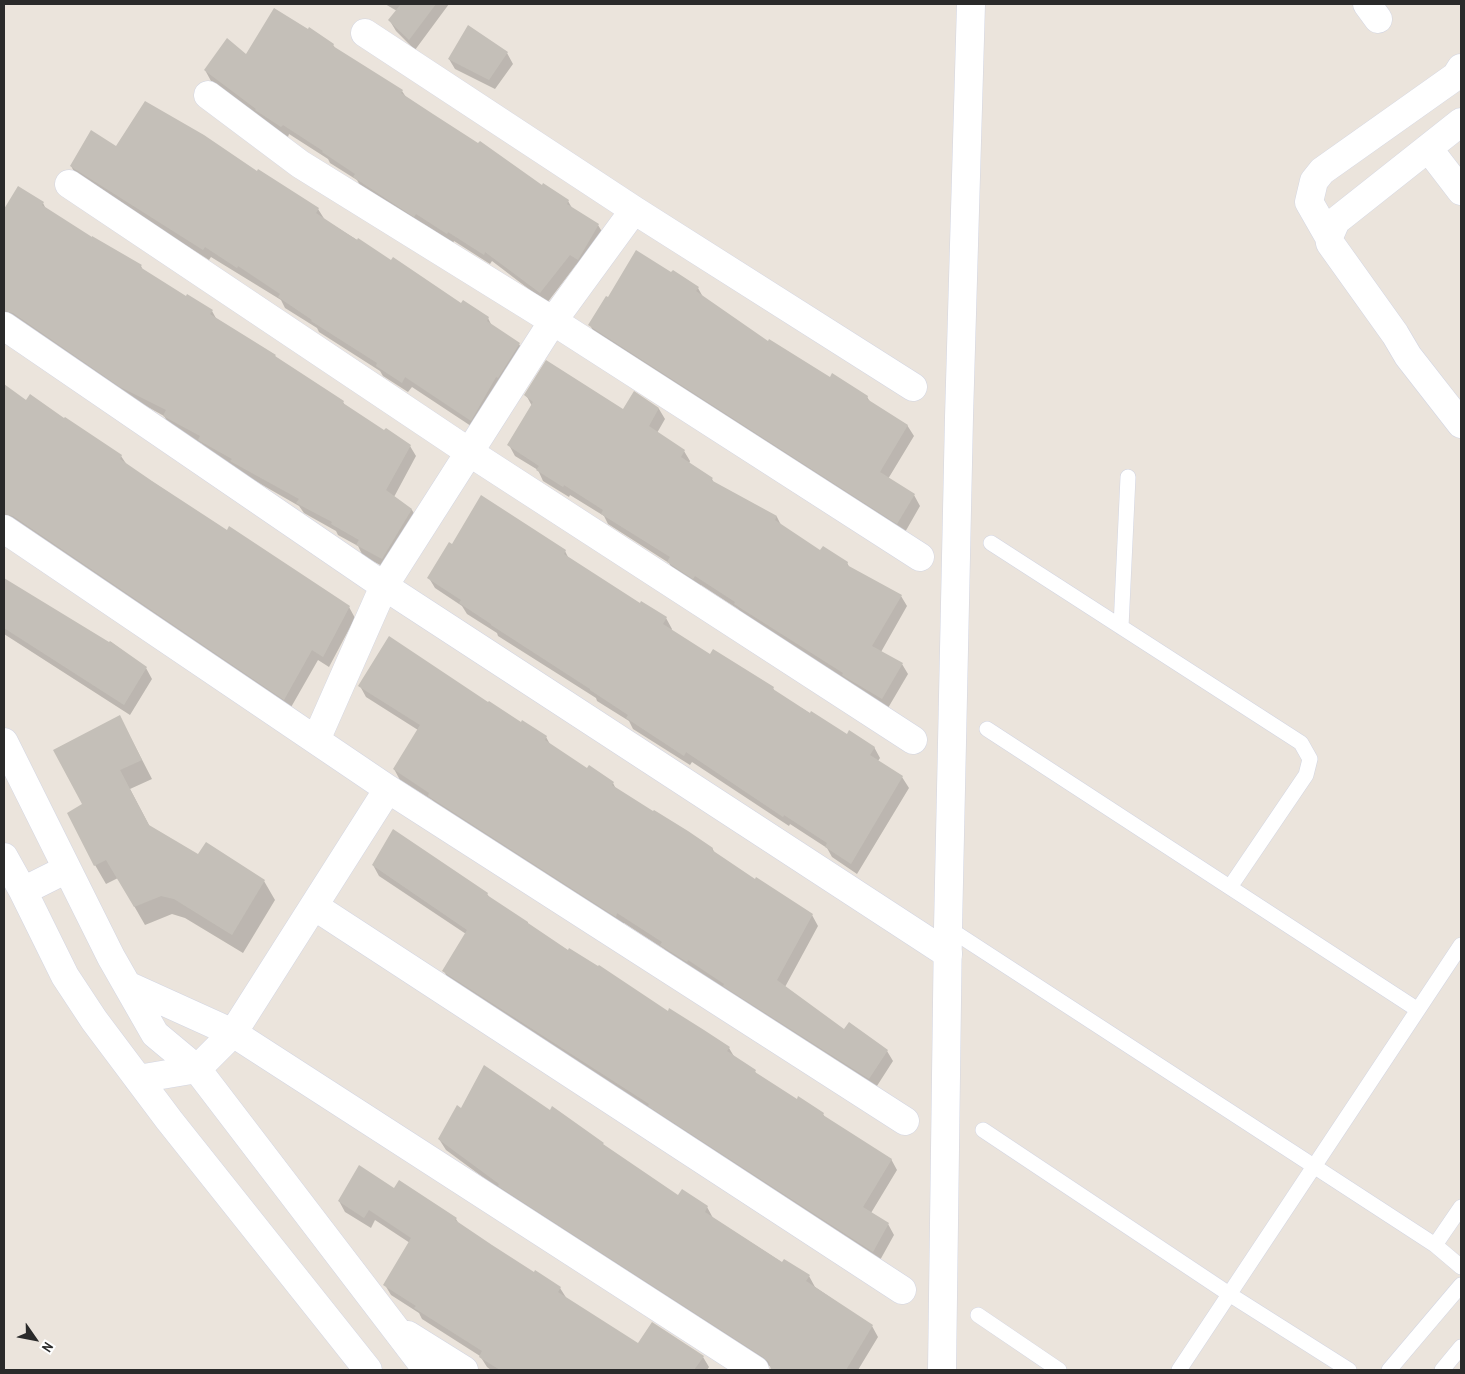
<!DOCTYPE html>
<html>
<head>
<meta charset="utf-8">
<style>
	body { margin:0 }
	#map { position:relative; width:1465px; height:1374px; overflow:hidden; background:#ebe4dc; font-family:"Archivo Narrow",sans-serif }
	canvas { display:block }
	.frame { position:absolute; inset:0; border:5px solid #2a2a2a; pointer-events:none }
	.north { position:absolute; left:10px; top:1314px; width:50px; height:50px; -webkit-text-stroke:4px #fff; paint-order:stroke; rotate:123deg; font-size:14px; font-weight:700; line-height:20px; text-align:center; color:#2a2a2a }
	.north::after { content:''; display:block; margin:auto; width:18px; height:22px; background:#2a2a2a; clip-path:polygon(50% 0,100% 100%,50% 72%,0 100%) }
</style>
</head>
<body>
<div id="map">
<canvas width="1465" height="1374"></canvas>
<div class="frame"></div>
<div class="north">N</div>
</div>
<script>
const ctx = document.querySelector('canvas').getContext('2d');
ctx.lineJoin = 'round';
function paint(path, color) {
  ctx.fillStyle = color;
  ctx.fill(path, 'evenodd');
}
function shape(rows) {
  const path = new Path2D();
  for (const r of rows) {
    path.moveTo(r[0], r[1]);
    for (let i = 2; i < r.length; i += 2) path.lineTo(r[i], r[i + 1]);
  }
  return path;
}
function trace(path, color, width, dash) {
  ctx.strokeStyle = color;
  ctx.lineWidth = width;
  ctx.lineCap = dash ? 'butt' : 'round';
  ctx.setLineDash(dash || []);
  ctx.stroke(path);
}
const shadow = shape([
	[385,4,449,4,415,50,396,31,390,21,397,11],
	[333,45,336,49,402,91,406,97,542,187,568,201,572,208,598,225,604,235,584,270,576,265,547,303,492,261,490,264,454,241,453,243,422,223,421,226,361,187,357,180,330,163,328,159,289,134,288,137,263,121,260,117,211,81,205,70,247,55],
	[507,53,513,64,495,89,455,69,449,59],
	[116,148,257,173,259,171,318,209,325,220,462,305,488,318,493,328,519,344,525,355,477,430,412,387,408,392,383,376,380,371,319,332,317,328,285,308,281,300,211,257,209,260,77,177,71,166],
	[18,187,43,203,46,209,92,239,141,266,143,270,186,298,212,311,217,320,275,356,277,359,343,402,346,407,385,432,410,446,416,456,394,497,412,510,418,520,388,569,363,556,358,546,338,535,336,531,304,513,299,506,238,471,235,467,206,450,202,444,170,426,164,416,128,396,4,321,4,212],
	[672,274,698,288,703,297,768,343,830,379,867,397,871,403,907,425,914,436,888,479,914,495,920,506,904,534,596,336,590,325],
	[4,385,27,402,121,456,127,465,228,532,349,607,355,618,329,667,318,660,290,709,4,524],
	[634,393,659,409,665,419,657,433,684,451,690,461,689,464,712,479,714,483,777,517,782,527,821,552,847,563,850,568,901,596,907,606,881,652,902,664,908,674,888,708,741,615,738,609,701,585,699,589,674,572,669,563,608,524,604,516,570,495,569,497,543,481,538,470,515,456,509,445,532,406,526,395,623,411],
	[453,545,565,551,569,559,640,605,666,618,672,629,671,631,710,656,773,688,775,692,847,736,874,747,880,758,878,761,902,777,909,788,857,874,832,857,827,848,790,824,789,826,692,762,690,765,633,729,629,721,597,701,596,698,498,636,497,633,467,614,462,606,435,588,429,578],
	[9,582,110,644,111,642,146,668,152,679,130,715,4,634,4,590],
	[360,686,522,724,546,737,551,746,588,770,613,783,616,789,712,848,715,853,755,880,812,915,818,926,785,987,845,1031,887,1051,893,1061,875,1089,668,956,664,949,624,923,622,926,435,806,432,800,400,780,394,769,418,730,366,697],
	[120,717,152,779,130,789,150,827,199,856,264,881,275,900,243,953,185,918,172,914,145,925,118,878,106,884,95,865,84,805],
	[373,865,487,894,490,898,529,926,668,1013,729,1048,735,1058,755,1071,756,1074,797,1100,823,1114,826,1119,891,1159,897,1170,871,1213,888,1224,894,1235,879,1262,450,982,444,971,466,934,379,876],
	[461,1110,604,1147,679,1197,707,1207,713,1218,783,1263,809,1276,815,1287,872,1326,878,1337,858,1370,772,1370,771,1367,506,1196,503,1192,446,1150,439,1139],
	[394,1190,456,1219,459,1224,535,1274,536,1272,560,1288,567,1299,638,1345,703,1357,709,1367,707,1370,491,1370,487,1367,480,1356,422,1319,419,1313,391,1295,385,1285,410,1243,375,1220,371,1228,345,1212,339,1201]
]);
const building = shape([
	[401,4,436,4,409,40,388,20],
	[274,8,308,29,309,27,334,44,333,46,403,90,401,93,433,114,478,143,480,141,542,185,543,183,569,200,567,204,599,224,578,260,570,255,540,293,485,252,484,255,448,232,447,234,416,214,414,217,388,200,353,177,355,174,322,152,323,151,283,125,281,127,255,110,256,109,204,70,227,38,246,54],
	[468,25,508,52,489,80,448,59],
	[145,101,204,135,257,171,258,169,319,208,316,213,357,240,358,238,391,260,393,257,461,303,463,300,489,317,487,321,520,343,498,378,496,377,471,421,405,377,402,383,376,366,377,363,311,321,312,320,278,297,280,294,238,266,237,268,205,247,203,250,70,166,91,130,116,146],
	[18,186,44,202,42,205,92,237,92,236,142,265,140,267,186,296,187,294,213,310,210,314,276,355,275,356,344,401,343,403,384,430,386,428,411,445,386,490,412,509,382,559,356,545,359,540,331,524,332,522,296,503,299,499,230,461,232,459,198,440,200,436,163,416,166,410,120,387,13,313,4,311,4,209],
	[636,250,671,272,673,270,699,287,696,291,768,341,769,339,830,377,832,373,868,396,867,399,908,425,880,472,915,494,897,524,588,325,606,296,608,297],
	[546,360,623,409,634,391,659,408,649,426,685,450,681,457,713,478,711,480,777,516,775,520,820,550,823,546,848,562,847,565,902,595,872,646,903,663,882,699,845,677,842,675,843,673,734,604,735,602,695,576,693,579,667,562,670,557,601,514,603,510,564,485,563,487,536,470,539,466,507,445,533,402,524,395],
	[4,384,26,400,30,394,64,418,65,417,122,455,120,459,152,481,227,530,229,526,350,606,323,657,312,650,284,700,13,516,4,514],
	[481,495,566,550,564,554,640,603,641,601,667,617,663,624,710,654,713,649,774,687,773,689,810,713,811,711,847,734,849,730,875,747,870,755,903,776,851,864,825,847,827,843,784,815,783,817,686,752,684,756,626,718,628,715,590,690,590,689,491,625,491,624,459,603,461,600,427,578,449,542,452,544],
	[4,578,109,642,110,641,147,667,124,705,4,628],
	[389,636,488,702,489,701,521,722,522,720,547,736,545,740,587,768,589,765,614,782,612,785,653,811,654,810,688,831,713,848,712,850,755,879,756,877,813,914,777,980,844,1029,849,1022,888,1050,869,1079,723,986,724,984,688,960,687,962,660,945,662,942,617,913,616,917,428,796,429,793,393,769,420,725,358,686],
	[120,715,142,760,120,770,149,825,198,854,206,842,265,880,232,935,174,899,161,896,134,907,106,860,94,866,67,813,82,804,53,750],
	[393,829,488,893,487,895,528,922,528,923,568,950,569,948,598,966,599,965,668,1011,669,1008,704,1030,730,1047,727,1051,756,1070,755,1072,797,1099,798,1096,824,1113,823,1115,892,1159,863,1207,889,1223,873,1252,648,1106,649,1104,442,971,467,930,372,865],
	[484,1065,550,1110,552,1106,604,1143,603,1144,678,1195,682,1189,708,1206,705,1212,782,1262,784,1259,810,1275,806,1281,873,1325,846,1370,771,1370,769,1362,763,1357,498,1186,499,1184,438,1139,457,1105,461,1108],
	[359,1165,394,1188,399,1180,457,1218,455,1220,492,1245,534,1272,535,1270,561,1287,558,1292,638,1343,652,1322,704,1356,694,1370,500,1370,479,1357,482,1351,414,1308,416,1306,383,1285,411,1238,369,1210,364,1218,338,1201]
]);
const lane = shape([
	[991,543,1301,743,1310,759,1306,775,1230,887],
	[1121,627,1128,477],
	[987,729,1418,1010],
	[948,928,1435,1245,1461,1207],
	[983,1130,1229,1294,1349,1370],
	[1435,1245,1461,1267],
	[978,1315,1059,1370],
	[1179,1370,1461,945],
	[1389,1370,1461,1285],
	[1442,1370,1461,1347]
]);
const street = shape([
	[1367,4,1378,19],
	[365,33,634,210,913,387],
	[208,95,300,164,553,321,920,557],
	[1461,122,1336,221,1329,237,1330,243,1395,334,1408,356,1461,424],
	[1428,148,1461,191],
	[69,184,469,452,913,740],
	[1329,237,1309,202,1314,181,1322,171,1456,76,1461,68],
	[4,326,384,586,948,954],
	[4,529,388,789,905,1121],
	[316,740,384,586,553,321,634,210],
	[4,742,111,957,155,1034,197,1069,427,1370],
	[4,857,23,891,65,976,94,1020,169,1120,368,1370],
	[23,891,67,869],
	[314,906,902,1290],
	[127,985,233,1033,755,1370],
	[138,1079,197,1069,233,1033,388,789],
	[408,1335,464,1370]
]);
const secondary = shape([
	[942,1370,948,928,959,417,971,4]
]);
paint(shadow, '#0003');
paint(building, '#c4bfb8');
trace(lane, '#d2d5e2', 16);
trace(street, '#d2d5e2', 29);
trace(secondary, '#d2d5e2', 29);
trace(lane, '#fff', 15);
trace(street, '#fff', 28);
trace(secondary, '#fff', 28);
</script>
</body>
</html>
